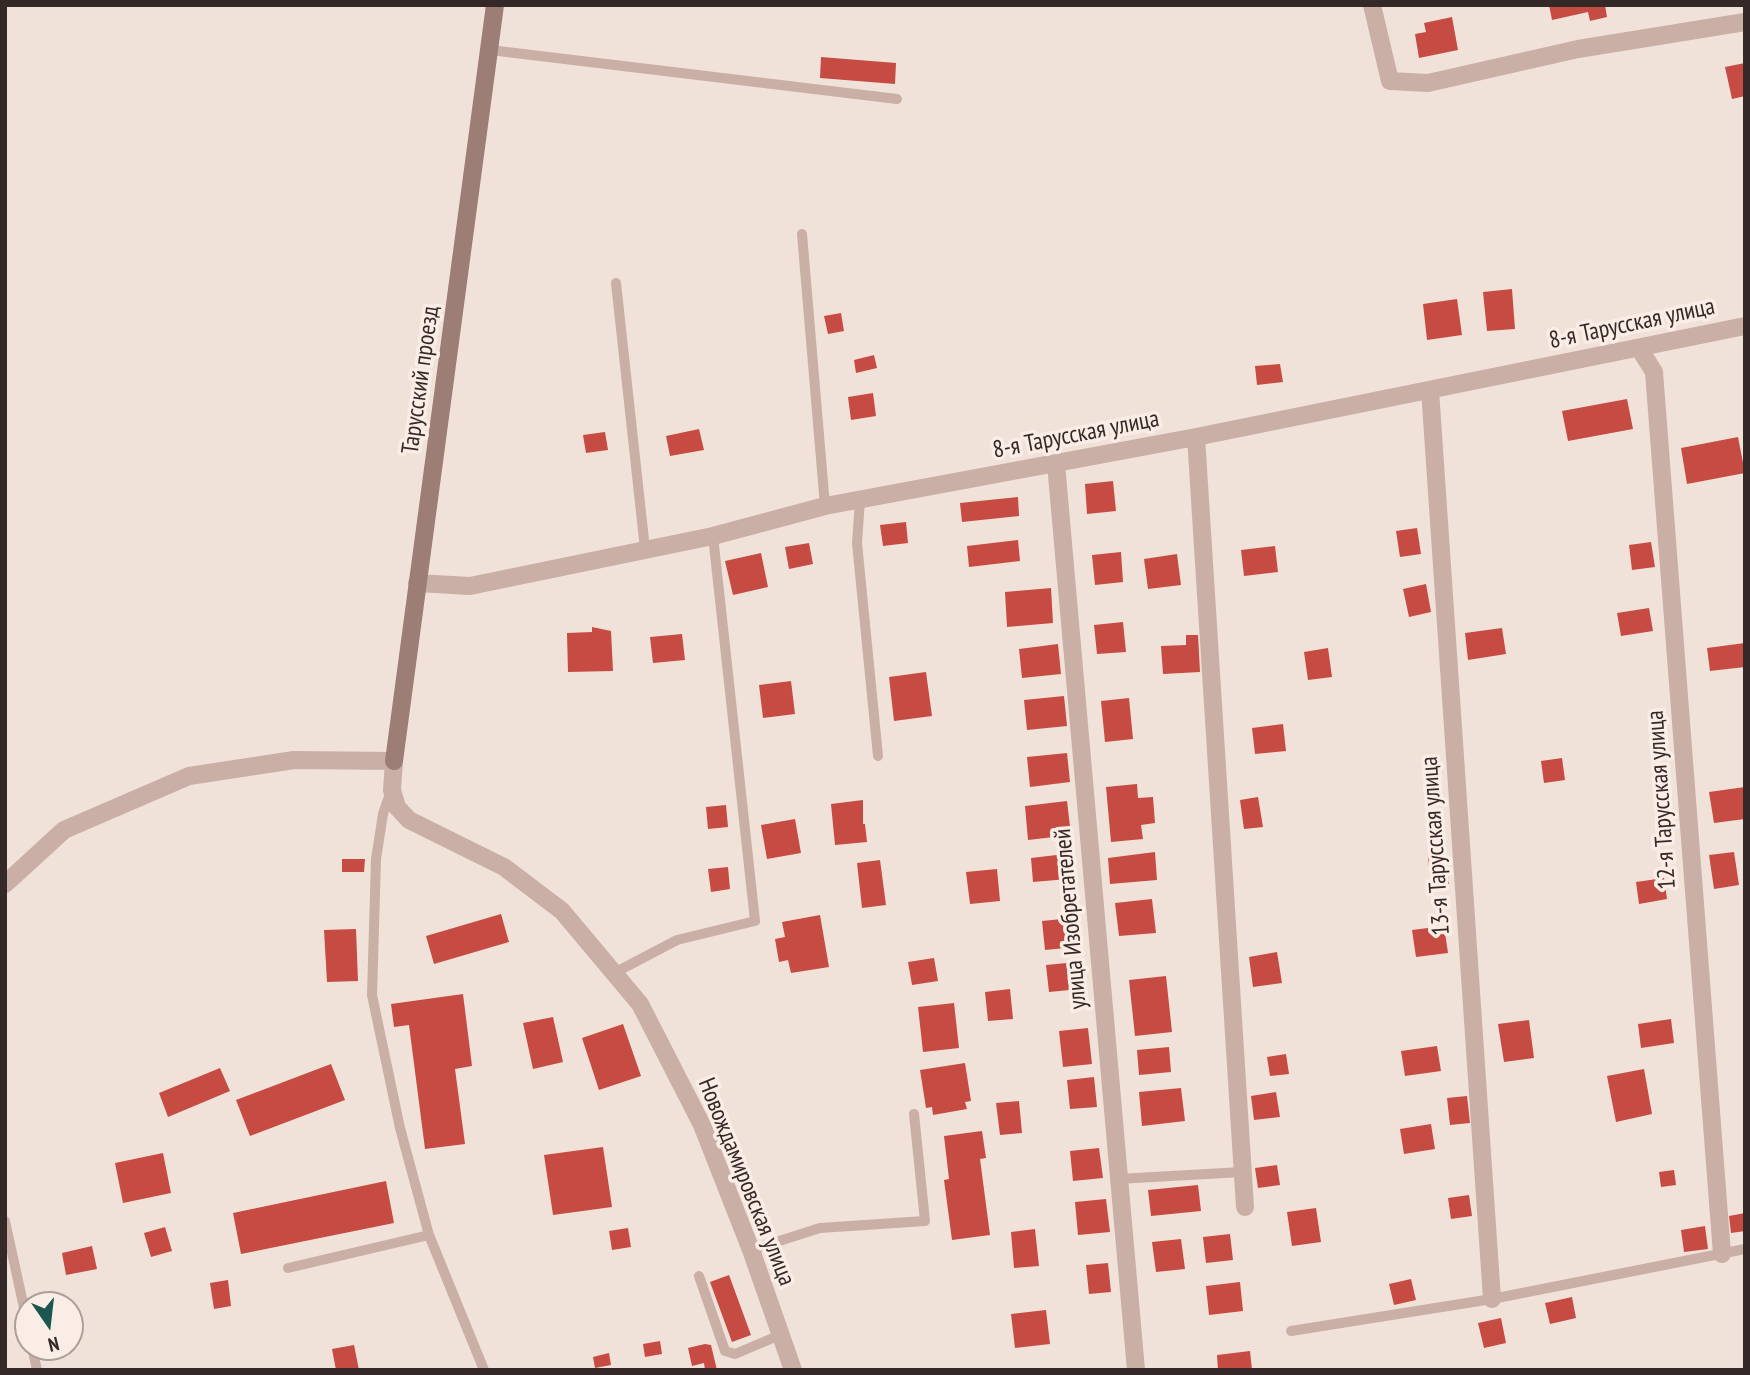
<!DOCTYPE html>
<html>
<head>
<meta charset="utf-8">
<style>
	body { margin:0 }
	#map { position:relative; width:1750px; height:1375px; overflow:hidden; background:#f1e2d9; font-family:"PT Sans Narrow",sans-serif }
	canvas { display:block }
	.frame { position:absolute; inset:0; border:7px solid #352927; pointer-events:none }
	.north { position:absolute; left:14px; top:1291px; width:70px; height:70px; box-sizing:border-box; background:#f9ede6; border:2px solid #ab9f9a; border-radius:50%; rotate:166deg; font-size:19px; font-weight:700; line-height:28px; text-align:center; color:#352927 }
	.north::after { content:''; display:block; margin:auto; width:24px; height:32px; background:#1c5650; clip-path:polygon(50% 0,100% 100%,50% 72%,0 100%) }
</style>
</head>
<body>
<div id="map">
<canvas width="1750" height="1375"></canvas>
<div class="frame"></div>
<div class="north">N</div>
</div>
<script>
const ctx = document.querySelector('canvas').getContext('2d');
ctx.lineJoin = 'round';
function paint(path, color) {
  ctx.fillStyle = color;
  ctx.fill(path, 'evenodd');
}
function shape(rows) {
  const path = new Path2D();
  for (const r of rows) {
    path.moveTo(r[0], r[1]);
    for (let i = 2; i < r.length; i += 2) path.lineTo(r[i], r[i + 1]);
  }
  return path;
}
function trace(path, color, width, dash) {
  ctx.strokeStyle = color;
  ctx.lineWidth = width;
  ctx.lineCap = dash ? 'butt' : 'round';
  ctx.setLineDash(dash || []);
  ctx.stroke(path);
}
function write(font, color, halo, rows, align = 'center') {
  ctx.font = font + ' "PT Sans Narrow",sans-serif';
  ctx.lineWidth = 7;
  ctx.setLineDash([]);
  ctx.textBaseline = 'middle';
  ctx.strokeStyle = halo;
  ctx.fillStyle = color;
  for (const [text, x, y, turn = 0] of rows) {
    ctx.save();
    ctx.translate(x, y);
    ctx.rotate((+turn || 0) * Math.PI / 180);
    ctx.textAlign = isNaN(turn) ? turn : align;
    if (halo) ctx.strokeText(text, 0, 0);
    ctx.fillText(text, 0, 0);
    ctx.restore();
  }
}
const building = shape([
	[1549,5,1605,5,1607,17,1590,21,1588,12,1552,20],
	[1452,17,1458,50,1419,58,1415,34,1426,32,1424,23],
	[821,57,896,63,895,84,820,78],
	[1745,63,1745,96,1732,99,1725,67],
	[1512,289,1515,329,1487,331,1483,292],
	[1457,299,1462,335,1427,340,1423,304],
	[841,313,844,331,828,334,824,316],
	[874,355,877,368,856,373,854,360],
	[1280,364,1283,382,1257,385,1255,366],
	[873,393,876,416,851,420,848,397],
	[1627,399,1633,429,1568,441,1562,411],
	[699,429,704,450,670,456,666,436],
	[605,432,608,450,586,453,583,435],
	[1738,437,1745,473,1687,484,1681,448],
	[1113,481,1116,511,1087,514,1085,484],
	[1018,497,1019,516,962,522,960,503],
	[906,522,908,543,883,546,880,525],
	[1417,528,1421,554,1400,557,1396,531],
	[1018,540,1020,561,969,567,967,546],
	[1651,542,1655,567,1632,570,1629,545],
	[809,543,813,564,789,569,785,547],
	[1275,546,1278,572,1244,576,1241,550],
	[1121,552,1123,582,1095,585,1092,555],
	[761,553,768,587,733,595,725,561],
	[1177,554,1181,585,1148,589,1144,559],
	[1426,584,1431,612,1409,617,1403,589],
	[1051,588,1053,623,1007,627,1005,592],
	[1649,608,1653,631,1621,636,1617,613],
	[1123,622,1126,652,1097,654,1094,625],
	[592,627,611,631,613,671,568,672,567,633,592,632],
	[1502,628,1506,654,1468,660,1465,633],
	[682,634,685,660,653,663,650,637],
	[1186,635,1198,635,1200,672,1163,674,1161,646,1186,645],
	[1745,643,1745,667,1710,671,1707,648],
	[1058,644,1061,674,1022,678,1019,649],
	[1328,648,1332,677,1308,680,1304,652],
	[926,672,932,716,894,721,889,677],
	[791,681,795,714,763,718,759,685],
	[1064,696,1067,726,1027,730,1024,700],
	[1129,698,1133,739,1105,742,1101,701],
	[1283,724,1286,751,1255,754,1252,728],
	[1067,753,1070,782,1030,787,1027,757],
	[1562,758,1565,780,1544,783,1541,761],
	[1137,784,1138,798,1153,797,1155,823,1141,825,1143,839,1111,842,1106,787],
	[1745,787,1745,819,1714,823,1709,792],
	[1258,797,1263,827,1244,829,1240,800],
	[863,800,863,824,865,824,867,842,835,845,831,804],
	[1067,801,1071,835,1028,840,1025,806],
	[726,805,728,827,708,829,706,807],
	[795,819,801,853,767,859,761,825],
	[1155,852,1157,880,1110,884,1108,858],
	[1734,852,1739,885,1714,889,1709,855],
	[1065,854,1068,879,1033,882,1031,858],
	[1446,855,1449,884,1431,886,1428,857],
	[342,859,365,859,364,872,342,872],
	[880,860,886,905,862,908,857,863],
	[728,867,730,889,711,892,708,869],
	[997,869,1000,901,970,904,966,872],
	[1664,878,1667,899,1639,904,1636,882],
	[1152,899,1156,933,1119,936,1115,903],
	[501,914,509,942,434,964,426,936],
	[820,915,829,967,791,973,788,960,779,962,775,939,785,937,782,922],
	[1072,918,1076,947,1045,950,1042,921],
	[1444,926,1448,953,1416,957,1412,930],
	[356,929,358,981,327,982,324,930],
	[1277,952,1282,983,1253,987,1249,957],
	[934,958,938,981,912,985,908,962],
	[1077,962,1080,989,1049,992,1046,965],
	[1166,976,1172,1032,1135,1036,1129,980],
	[1010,989,1013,1019,988,1021,985,992],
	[463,994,472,1066,455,1069,465,1144,425,1149,409,1025,394,1027,391,1004],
	[954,1003,959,1048,923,1052,918,1007],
	[553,1017,563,1062,533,1069,523,1023],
	[1671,1019,1674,1043,1641,1048,1638,1024],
	[1529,1020,1534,1058,1504,1062,1498,1024],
	[623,1024,641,1076,599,1090,582,1038],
	[1088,1028,1092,1064,1063,1067,1059,1031],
	[1437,1046,1441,1071,1405,1076,1401,1051],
	[1169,1047,1171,1072,1139,1075,1137,1050],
	[1286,1054,1289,1074,1270,1076,1267,1057],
	[965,1063,971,1101,965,1102,967,1109,933,1115,932,1107,926,1108,920,1070],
	[331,1064,345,1100,250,1136,236,1100],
	[220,1068,230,1091,168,1117,159,1093],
	[1644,1069,1652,1114,1616,1122,1607,1076],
	[1094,1077,1097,1107,1070,1109,1067,1080],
	[1181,1088,1185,1121,1142,1126,1139,1092],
	[1276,1092,1280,1117,1254,1120,1251,1096],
	[1467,1096,1470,1123,1450,1125,1447,1098],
	[1019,1101,1022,1133,1000,1135,996,1103],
	[1431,1124,1435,1149,1404,1154,1400,1129],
	[982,1131,986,1158,980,1159,990,1235,952,1240,944,1180,949,1179,944,1136],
	[603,1147,612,1207,553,1215,544,1155],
	[1099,1148,1103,1178,1073,1181,1070,1151],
	[163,1153,171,1193,123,1203,115,1163],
	[1277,1165,1280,1185,1258,1188,1255,1168],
	[1674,1170,1676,1185,1661,1187,1659,1172],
	[386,1181,394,1223,241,1254,233,1213],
	[1198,1185,1201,1211,1151,1216,1148,1190],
	[1469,1195,1472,1216,1451,1219,1448,1198],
	[1106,1199,1110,1232,1078,1235,1075,1202],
	[1316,1208,1321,1242,1292,1246,1287,1212],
	[1745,1213,1745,1231,1731,1233,1729,1216],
	[1705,1226,1708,1249,1684,1252,1681,1230],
	[165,1227,172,1251,151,1257,144,1233],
	[628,1228,631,1247,612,1250,609,1231],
	[1035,1229,1039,1266,1014,1268,1011,1232],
	[1230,1234,1233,1260,1206,1263,1203,1237],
	[1181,1239,1185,1269,1156,1272,1152,1242],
	[92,1246,97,1269,66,1275,62,1253],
	[1108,1263,1111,1292,1089,1294,1086,1265],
	[729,1275,751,1335,732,1342,710,1282],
	[1411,1279,1416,1300,1394,1305,1389,1284],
	[228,1280,231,1306,214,1309,210,1283],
	[1240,1282,1243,1311,1209,1315,1206,1286],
	[1572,1297,1576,1318,1550,1324,1545,1303],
	[1046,1310,1050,1344,1015,1348,1011,1314],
	[1501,1318,1506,1343,1484,1348,1478,1323],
	[660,1341,662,1354,645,1357,643,1344],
	[705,1344,711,1345,717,1370,705,1370,704,1363,692,1366,688,1348],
	[354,1345,359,1370,336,1370,332,1349],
	[1250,1351,1252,1370,1218,1370,1217,1355],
	[609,1353,611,1365,595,1368,593,1357]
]);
const lane = shape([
	[490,50,897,99],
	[802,234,825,506],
	[616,283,645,549],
	[860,500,857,543,878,756],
	[391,791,383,814,376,859,372,995,400,1128,429,1235],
	[616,972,677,940,755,921,713,536],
	[1118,1179,1242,1172],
	[5,1221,28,1326],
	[751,1250,820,1228,925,1221,914,1114],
	[288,1268,429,1235,484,1370],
	[699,1276,725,1351,735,1354,780,1335],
	[1291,1331,1492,1299,1745,1249],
	[32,1347,37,1370]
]);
const street = shape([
	[1372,5,1390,81,1428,83,1578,49,1745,22],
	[1639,348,1654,372,1722,1254],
	[1430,390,1492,1299],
	[1196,437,1245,1207],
	[1056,464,1136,1370],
	[417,583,470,586,713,536,825,506,1196,437,1745,326],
	[5,884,64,830,189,776,294,760,394,761,392,790,397,807,409,820,504,867,562,911,640,1004,702,1125,751,1250,793,1370]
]);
const secondary = shape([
	[394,761,495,5]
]);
const streetNames = [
	["8-я Тарусская улица",1632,324,-12],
	["Тарусский проезд",421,380,-82],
	["8-я Тарусская улица",1076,435,-11],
	["12-я Тарусская улица",1662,800,-94],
	["13-я Тарусская улица",1436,846,-94],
	["улица Изобретателей",1071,919,-95],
	["Новождамировская улица",746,1182,68]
];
paint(building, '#c64b43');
trace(lane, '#c9afa6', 10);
trace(street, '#c9afa6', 18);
trace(secondary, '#9d7e77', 18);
write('24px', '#352927', '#f9ede6', streetNames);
</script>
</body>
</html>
